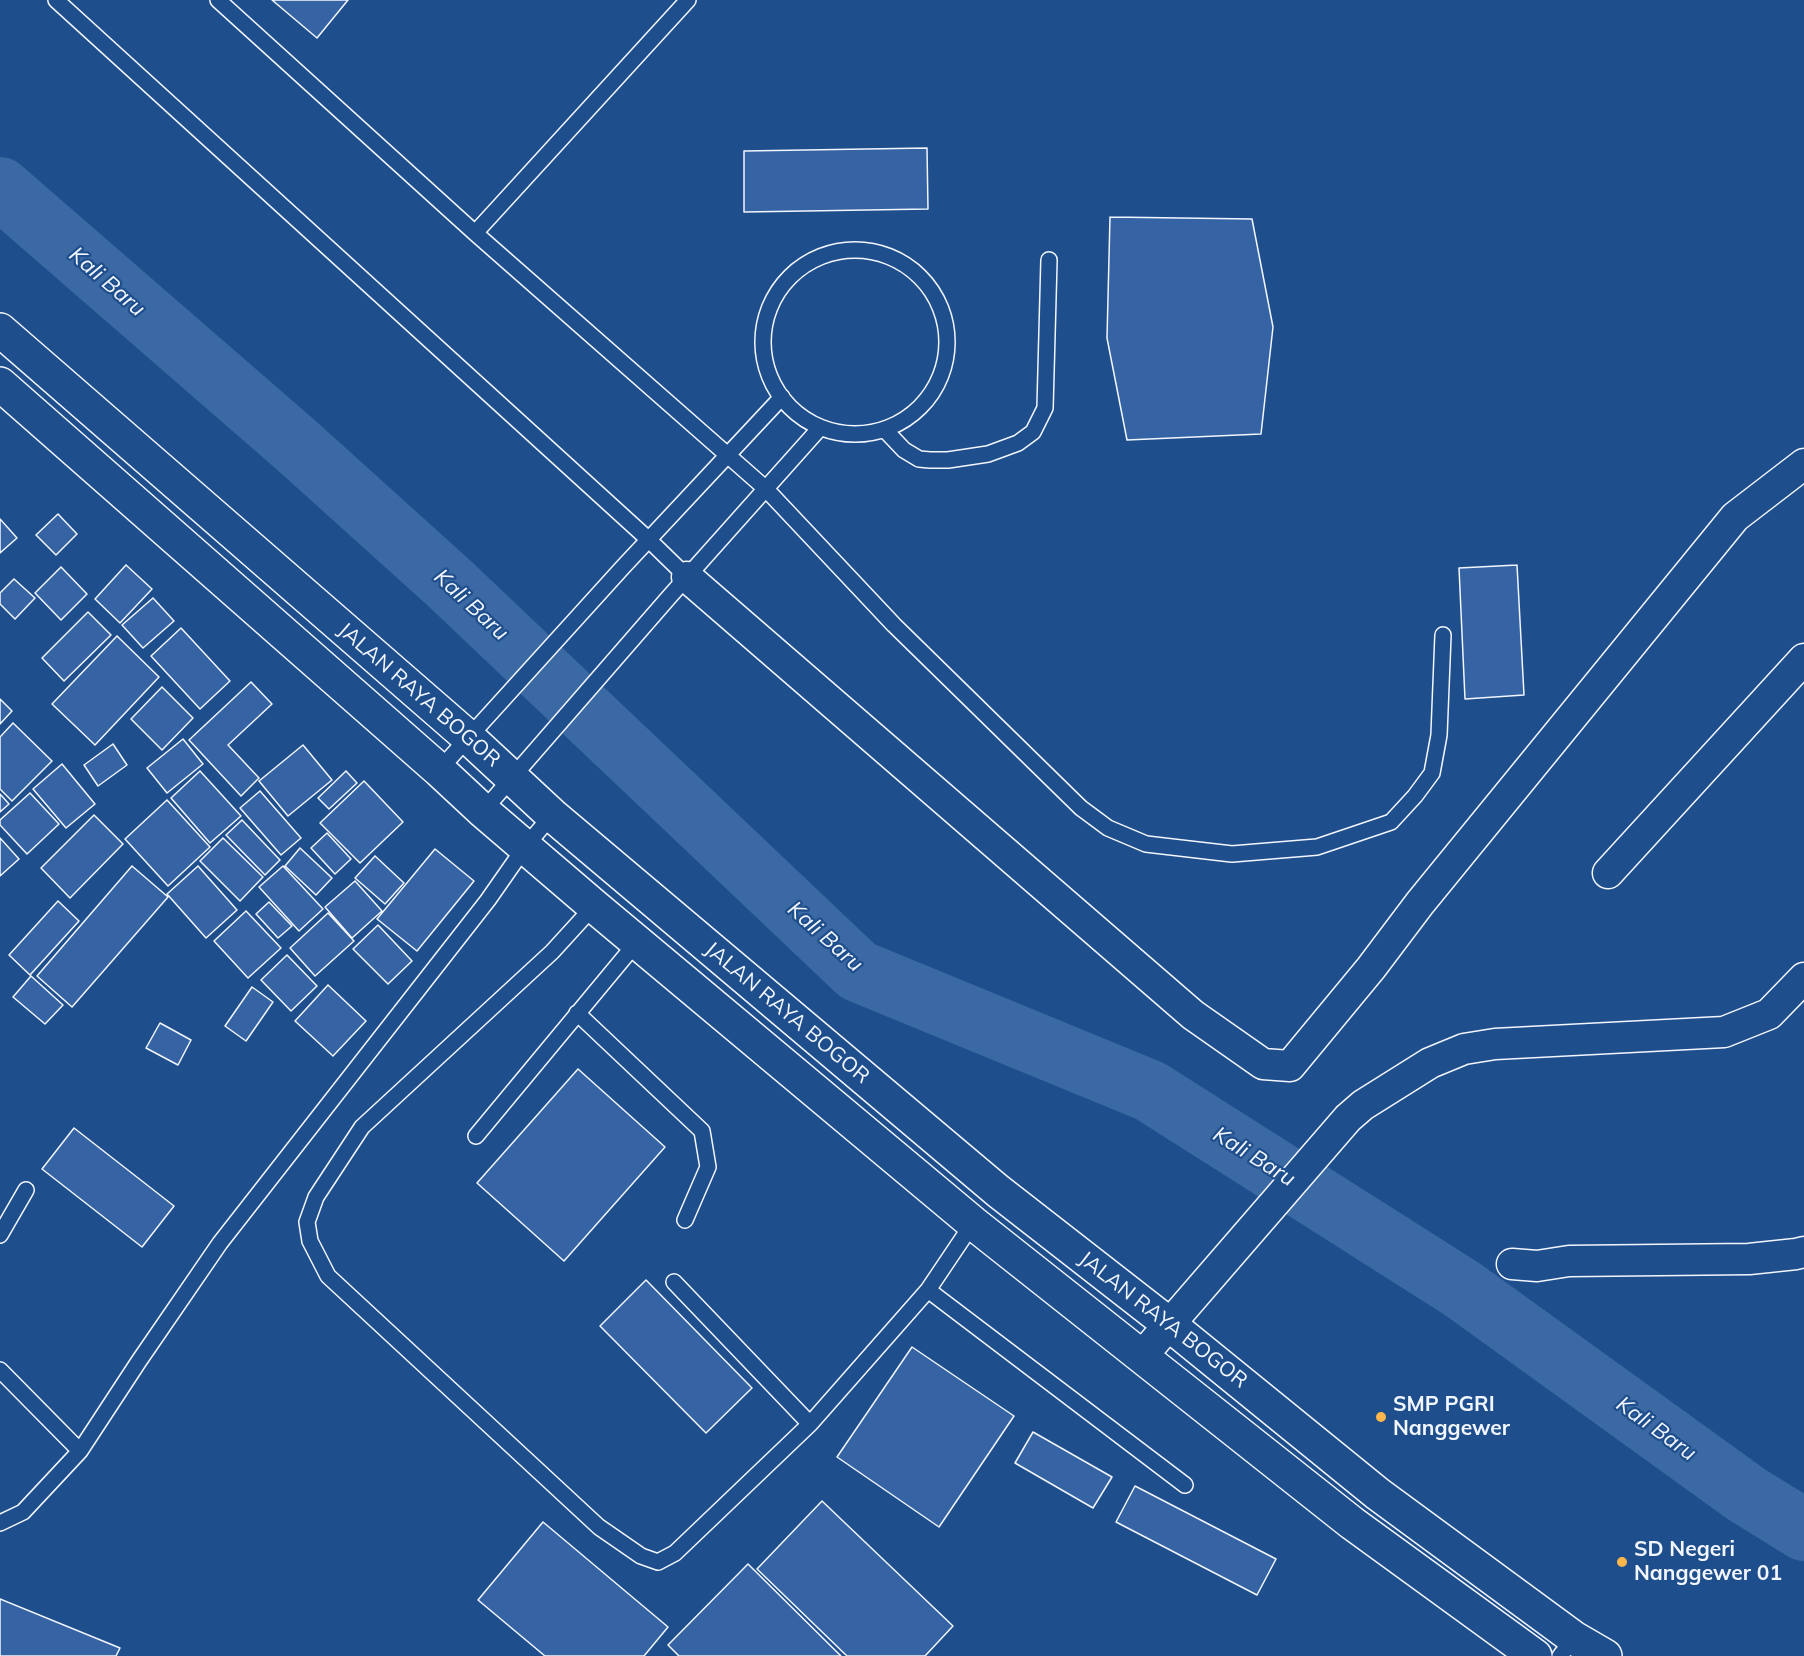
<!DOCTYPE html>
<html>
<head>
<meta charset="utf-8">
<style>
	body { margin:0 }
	canvas { display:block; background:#1f4e8c }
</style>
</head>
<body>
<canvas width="1804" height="1656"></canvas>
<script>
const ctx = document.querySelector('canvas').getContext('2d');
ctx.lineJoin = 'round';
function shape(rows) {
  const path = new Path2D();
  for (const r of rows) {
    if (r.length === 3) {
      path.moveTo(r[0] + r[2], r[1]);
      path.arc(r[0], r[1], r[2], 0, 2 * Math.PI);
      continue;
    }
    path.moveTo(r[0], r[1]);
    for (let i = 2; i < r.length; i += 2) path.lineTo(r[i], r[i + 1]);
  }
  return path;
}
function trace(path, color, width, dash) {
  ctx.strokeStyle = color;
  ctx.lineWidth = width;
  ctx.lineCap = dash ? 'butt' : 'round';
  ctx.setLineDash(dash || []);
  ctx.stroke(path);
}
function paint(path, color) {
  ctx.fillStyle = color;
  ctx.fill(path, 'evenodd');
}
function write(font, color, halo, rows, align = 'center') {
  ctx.font = font + ' Mulish,sans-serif';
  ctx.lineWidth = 4.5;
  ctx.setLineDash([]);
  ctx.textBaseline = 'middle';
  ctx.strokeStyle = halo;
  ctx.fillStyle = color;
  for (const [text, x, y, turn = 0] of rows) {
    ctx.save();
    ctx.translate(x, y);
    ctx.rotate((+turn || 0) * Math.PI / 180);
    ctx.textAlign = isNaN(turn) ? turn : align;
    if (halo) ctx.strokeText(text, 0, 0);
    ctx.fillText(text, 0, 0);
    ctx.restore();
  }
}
const river = shape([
	[0,188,296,445,449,583,858,971,1150,1091,1462,1289,1746,1494,1804,1530]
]);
const building = shape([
	[272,0,348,0,317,38,272,0],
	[927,148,928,209,744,212,744,151,927,148],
	[1110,217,1252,219,1273,327,1261,434,1127,440,1107,338,1110,217],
	[58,514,77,534,56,555,36,535,58,514],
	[0,519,17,538,0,553,0,519],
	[126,565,152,589,120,623,95,599,126,565],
	[1517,565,1524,695,1465,699,1459,568,1517,565],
	[61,567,87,594,61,620,35,593,61,567],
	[14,579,35,598,15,619,0,604,0,593,14,579],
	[153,598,174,621,143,648,122,625,153,598],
	[88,612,111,635,64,681,42,658,88,612],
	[181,628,230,681,200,709,151,656,181,628],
	[117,636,159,677,95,745,52,704,117,636],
	[251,682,272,704,228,745,259,778,241,796,189,740,251,682],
	[162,687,193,718,162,750,131,719,162,687],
	[0,699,12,711,0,724,0,699],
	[13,723,52,761,12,801,0,789,0,737,13,723],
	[183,739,203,764,167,793,147,768,183,739],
	[113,744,127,765,98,786,84,765,113,744],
	[303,745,332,780,288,816,259,781,303,745],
	[62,764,95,804,66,828,33,789,62,764],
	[200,771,241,816,210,843,171,798,200,771],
	[346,771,357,783,329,809,318,798,346,771],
	[364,781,403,822,360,863,320,823,364,781],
	[260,791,301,838,281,855,240,808,260,791],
	[30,793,59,824,27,854,0,825,0,820,30,793],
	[0,794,9,804,0,812,0,794],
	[167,800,210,847,168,886,125,839,167,800],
	[94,815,123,844,70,898,41,868,94,815],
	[242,820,280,860,265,875,226,835,242,820],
	[327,833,351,859,335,874,311,848,327,833],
	[0,838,19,859,0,876,0,838],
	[223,838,263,877,240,901,200,861,223,838],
	[300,848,332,878,316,895,285,866,300,848],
	[435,849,474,881,417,951,377,919,435,849],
	[375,856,404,883,385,904,355,878,375,856],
	[132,866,168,897,72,1007,37,976,132,866],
	[198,866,237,910,206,938,167,894,198,866],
	[283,866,323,909,299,931,259,887,283,866],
	[355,881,382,911,352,938,325,907,355,881],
	[58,901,79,921,30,975,9,955,58,901],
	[269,902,292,926,278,938,256,914,269,902],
	[246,911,281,948,248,978,214,941,246,911],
	[328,913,354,941,315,976,290,948,328,913],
	[378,925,412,961,388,984,353,949,378,925],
	[287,955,317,986,291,1011,261,980,287,955],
	[31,976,63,1005,45,1024,13,997,31,976],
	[328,985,366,1021,333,1056,295,1021,328,985],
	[252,987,273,1002,246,1041,225,1026,252,987],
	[160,1023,191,1040,178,1065,146,1048,160,1023],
	[578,1069,665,1147,564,1261,477,1183,578,1069],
	[74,1128,174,1206,142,1247,42,1169,74,1128],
	[646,1280,752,1388,706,1433,600,1326,646,1280],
	[912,1347,1014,1416,939,1527,837,1457,912,1347],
	[1033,1432,1112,1477,1093,1508,1015,1463,1033,1432],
	[1135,1486,1276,1559,1257,1595,1116,1522,1135,1486],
	[822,1501,953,1626,925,1656,847,1656,757,1569,822,1501],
	[543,1522,668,1627,644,1656,545,1656,478,1600,543,1522],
	[748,1564,841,1656,679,1656,668,1645,748,1564],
	[0,1599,120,1648,116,1656,0,1656,0,1599]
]);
const lane = shape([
	[56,0,649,540,687,577],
	[218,0,475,233,765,488,894,625,1081,808,1108,828,1146,844,1232,854,1317,847,1391,822,1415,796,1432,773,1439,735,1443,635],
	[475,233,688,0],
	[855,342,92],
	[885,430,904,450,919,459,930,460,948,460,988,454,1018,443,1033,432,1045,408,1049,260],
	[439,770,623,567,782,397],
	[483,811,670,596,819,429],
	[594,906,552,952,362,1127,316,1197,307,1222,310,1241,328,1276,599,1527,641,1556,658,1562,675,1553,810,1424,928,1290,973,1223],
	[577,1013,702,1131,708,1167,685,1220],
	[476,1136,637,942],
	[0,1235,26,1190],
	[674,1282,810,1424],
	[928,1290,1185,1485],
	[0,1370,80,1451],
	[0,1523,23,1512,80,1451,139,1361,220,1243,488,900,525,847,552,815],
	[1560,1656,1574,1638]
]);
const street = shape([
	[687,577,1193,1015,1263,1064,1290,1066,1371,968,1420,903,1735,517,1804,464],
	[1608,873,1804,659],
	[1512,1264,1537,1266,1569,1261,1749,1259,1796,1254,1804,1252],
	[1142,1356,1348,1118,1363,1105,1430,1063,1464,1049,1495,1044,1724,1032,1769,1014,1804,978]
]);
const highway = shape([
	[0,330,468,737,552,815,998,1191,1170,1325,1378,1494,1574,1638,1605,1656],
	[0,384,439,770,483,811,594,906,973,1223,1352,1523,1535,1656]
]);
const markers = [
	[1381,1417,6,"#ffb74d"],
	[1622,1562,6,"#ffb74d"]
];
const streetNames = [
	["JALAN RAYA BOGOR",419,695,41],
	["JALAN RAYA BOGOR",787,1013,40],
	["JALAN RAYA BOGOR",1163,1320,38]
];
const poiNames = [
	["SMP PGRI",1393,1405],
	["Nanggewer",1393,1429],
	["SD Negeri",1634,1550],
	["Nanggewer 01",1634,1574]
];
const waterNames = [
	["Kali Baru",107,282,41],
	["Kali Baru",471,605,43],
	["Kali Baru",825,937,42],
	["Kali Baru",1254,1157,32],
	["Kali Baru",1656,1429,36]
];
trace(river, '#3b69a3', 62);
paint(building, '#3563a3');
trace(building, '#f2f6ff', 1.5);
trace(lane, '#f2f6ff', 18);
trace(street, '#f2f6ff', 33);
trace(highway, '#f2f6ff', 36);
trace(lane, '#1f4e8c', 15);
trace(street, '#1f4e8c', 30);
trace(highway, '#1f4e8c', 33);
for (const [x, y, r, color] of markers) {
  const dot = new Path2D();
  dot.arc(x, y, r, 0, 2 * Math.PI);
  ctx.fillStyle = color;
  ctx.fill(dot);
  trace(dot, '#1f4e8c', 2);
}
write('21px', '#f2f6ff', '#1f4e8c', streetNames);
write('bold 21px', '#f2f6ff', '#1f4e8c', poiNames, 'left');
write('italic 22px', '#f2f6ff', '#1f4e8c', waterNames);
</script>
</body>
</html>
